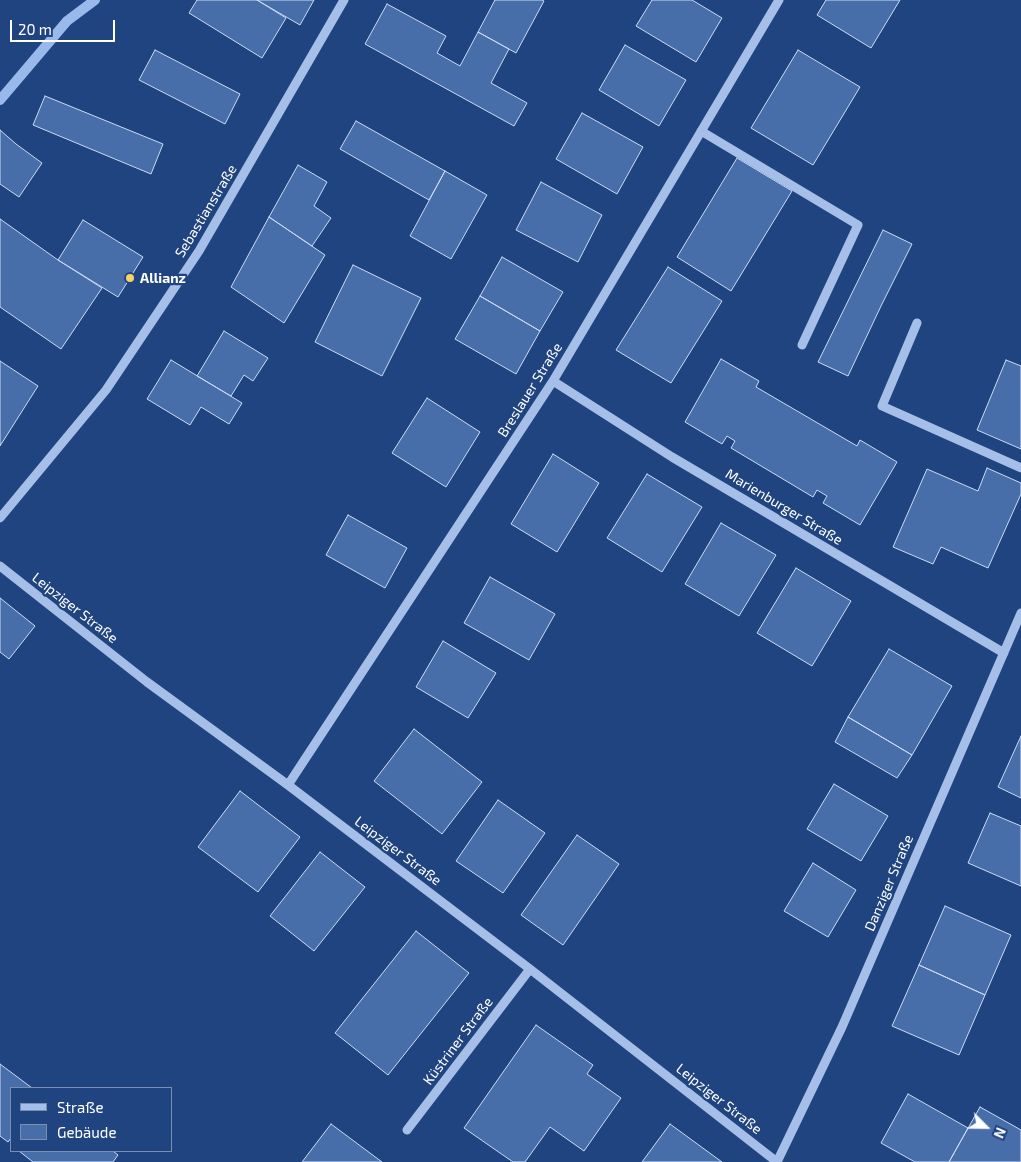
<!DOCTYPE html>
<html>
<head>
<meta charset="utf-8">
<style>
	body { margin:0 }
	#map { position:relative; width:1021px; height:1162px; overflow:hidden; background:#20447f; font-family:"Exo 2",sans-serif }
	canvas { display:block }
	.legend { position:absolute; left:10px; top:1087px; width:162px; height:65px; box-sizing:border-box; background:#20447f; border:1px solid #798fb2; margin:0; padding:6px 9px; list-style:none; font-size:15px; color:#fff }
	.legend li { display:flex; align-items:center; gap:10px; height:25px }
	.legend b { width:25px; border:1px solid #798fb2 }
	.north { position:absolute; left:961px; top:1102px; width:50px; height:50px; -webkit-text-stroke:4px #20447f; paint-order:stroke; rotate:113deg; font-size:14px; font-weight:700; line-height:20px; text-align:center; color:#fff }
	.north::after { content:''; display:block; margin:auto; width:18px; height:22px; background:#fff; clip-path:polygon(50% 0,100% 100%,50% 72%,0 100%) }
	.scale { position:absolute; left:10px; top:20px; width:105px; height:22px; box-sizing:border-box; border:2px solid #fff; border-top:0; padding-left:6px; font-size:15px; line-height:18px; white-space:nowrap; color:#fff; -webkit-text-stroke:4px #20447f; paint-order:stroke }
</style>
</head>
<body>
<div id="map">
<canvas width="1021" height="1162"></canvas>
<ul class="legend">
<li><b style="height:6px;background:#a5bfe8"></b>Straße</li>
<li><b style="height:14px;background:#486ea9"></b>Gebäude</li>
</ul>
<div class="north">N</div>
<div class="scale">20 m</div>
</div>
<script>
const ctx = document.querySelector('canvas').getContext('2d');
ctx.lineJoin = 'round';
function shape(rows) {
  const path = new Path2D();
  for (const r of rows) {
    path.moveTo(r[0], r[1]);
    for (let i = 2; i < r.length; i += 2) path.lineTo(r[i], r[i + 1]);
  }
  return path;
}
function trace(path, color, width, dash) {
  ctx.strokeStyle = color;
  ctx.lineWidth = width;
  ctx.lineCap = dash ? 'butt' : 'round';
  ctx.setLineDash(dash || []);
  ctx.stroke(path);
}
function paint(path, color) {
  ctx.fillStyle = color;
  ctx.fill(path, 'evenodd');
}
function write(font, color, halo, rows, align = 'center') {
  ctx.font = font + ' "Exo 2",sans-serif';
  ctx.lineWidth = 4.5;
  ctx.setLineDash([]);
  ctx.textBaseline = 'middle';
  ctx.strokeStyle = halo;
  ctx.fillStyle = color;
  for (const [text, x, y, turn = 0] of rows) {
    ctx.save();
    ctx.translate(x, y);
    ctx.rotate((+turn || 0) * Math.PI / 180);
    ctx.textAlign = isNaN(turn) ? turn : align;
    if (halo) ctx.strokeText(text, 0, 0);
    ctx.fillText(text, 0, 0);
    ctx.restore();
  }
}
const stream = shape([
	[0,100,67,21,95,0]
]);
const building = shape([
	[197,0,257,0,286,18,262,58,189,13,197,0],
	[257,0,314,0,300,25,257,0],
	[495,0,542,0,544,1,516,53,478,32,495,0],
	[652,0,692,0,722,18,696,62,636,26,652,0],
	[826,0,900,0,871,48,817,15,826,0],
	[387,4,446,36,437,53,460,66,478,32,509,49,491,83,527,103,514,126,365,44,387,4],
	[625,45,686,80,659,126,599,90,625,45],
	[155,50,240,94,225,124,139,80,155,50],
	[798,50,860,87,813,165,751,128,798,50],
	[45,96,163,144,151,174,33,125,45,96],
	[582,113,643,147,617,194,556,159,582,113],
	[356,121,445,171,429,200,340,149,356,121],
	[0,130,16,144,42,163,19,197,0,184,0,130],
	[737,158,792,191,731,291,677,257,737,158],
	[298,165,327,182,314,206,331,218,312,246,269,217,298,165],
	[445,171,487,195,451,259,410,236,445,171],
	[541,182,602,215,578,262,516,230,541,182],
	[269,217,325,255,284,323,231,287,269,217],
	[0,219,58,260,102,288,61,349,0,307,0,219],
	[83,220,143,257,118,297,58,260,83,220],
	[883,230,912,244,881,306,848,376,818,362,883,230],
	[502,257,563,292,540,331,480,296,502,257],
	[353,265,421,298,382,376,315,342,353,265],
	[668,267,722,301,671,383,616,350,668,267],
	[480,296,540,331,516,374,455,339,480,296],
	[224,331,268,358,253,381,244,375,231,396,197,376,224,331],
	[721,359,759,381,756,387,857,446,860,440,897,462,860,525,823,503,827,496,817,490,813,497,731,448,735,441,727,436,722,444,685,422,721,359],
	[171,360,242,403,229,424,201,407,190,425,147,399,171,360],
	[1006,360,1021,366,1021,449,977,430,1006,360],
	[0,361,38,386,0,446,0,361],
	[427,398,480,432,446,487,392,453,427,398],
	[553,454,599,483,557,552,511,524,553,454],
	[987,468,1021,483,1021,494,988,568,941,547,933,564,893,547,927,469,978,491,987,468],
	[647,474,702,507,662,572,607,538,647,474],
	[348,515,407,548,385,588,326,555,348,515],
	[721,523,776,555,739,616,685,584,721,523],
	[796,568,851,601,812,666,757,633,796,568],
	[490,577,555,614,529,660,464,623,490,577],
	[0,598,35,626,9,659,0,652,0,598],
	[443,641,496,673,468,718,416,687,443,641],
	[889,649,952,686,912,755,848,717,889,649],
	[848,717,912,755,897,778,835,742,848,717],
	[414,729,482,782,442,834,374,781,414,729],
	[1021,736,1021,798,998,787,1021,736],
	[834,784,888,816,861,861,807,829,834,784],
	[240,791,300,837,258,892,198,847,240,791],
	[498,800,545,833,503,893,456,861,498,800],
	[990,813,1021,826,1021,886,968,863,990,813],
	[577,835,619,864,563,945,521,915,577,835],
	[320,852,365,887,314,951,270,916,320,852],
	[813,863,856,890,828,937,784,911,813,863],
	[945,906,1011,935,985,995,919,965,945,906],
	[416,931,469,973,388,1075,335,1033,416,931],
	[919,965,985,995,959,1055,892,1026,919,965],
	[536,1025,593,1065,587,1074,621,1098,584,1151,550,1127,525,1162,513,1162,464,1128,536,1025],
	[0,1064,32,1088,11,1088,11,1138,8,1142,0,1136,0,1064],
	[908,1094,968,1128,949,1162,915,1162,881,1143,908,1094],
	[980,1107,1021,1130,1021,1162,949,1162,980,1107],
	[331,1124,382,1162,302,1162,331,1124],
	[670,1124,722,1162,642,1162,670,1124],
	[19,1151,113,1151,118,1155,113,1162,33,1162,19,1151]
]);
const minor = shape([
	[701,131,858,225,802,345],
	[917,323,882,406,1021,468],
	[553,381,672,457,1004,653],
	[0,518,106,390,199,251,344,0],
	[0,566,147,682,288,785,530,969,777,1162],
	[288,785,553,381,779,0],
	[407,1130,530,969],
	[777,1162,842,1027,1021,613]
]);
const markers = [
	[130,278,5,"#f5d465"]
];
const streetNames = [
	["Sebastianstraße",206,211,-59],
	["Breslauer Straße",530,390,-58],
	["Marienburger Straße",784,507,31],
	["Leipziger Straße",75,608,38],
	["Leipziger Straße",398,851,37],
	["Danziger Straße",889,883,-67],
	["Küstriner Straße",458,1041,-53],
	["Leipziger Straße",719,1099,38]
];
const poiNames = [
	["Allianz",140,278]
];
trace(stream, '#98b9e9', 10);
paint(building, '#486ea9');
trace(building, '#c9dbf6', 1);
trace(minor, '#a5bfe8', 9);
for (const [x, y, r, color] of markers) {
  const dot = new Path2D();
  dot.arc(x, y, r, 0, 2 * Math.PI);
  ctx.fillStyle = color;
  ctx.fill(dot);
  trace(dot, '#20447f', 2);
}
write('14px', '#fff', '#20447f', streetNames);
write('bold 14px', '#fff', '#20447f', poiNames, 'left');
</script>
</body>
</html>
